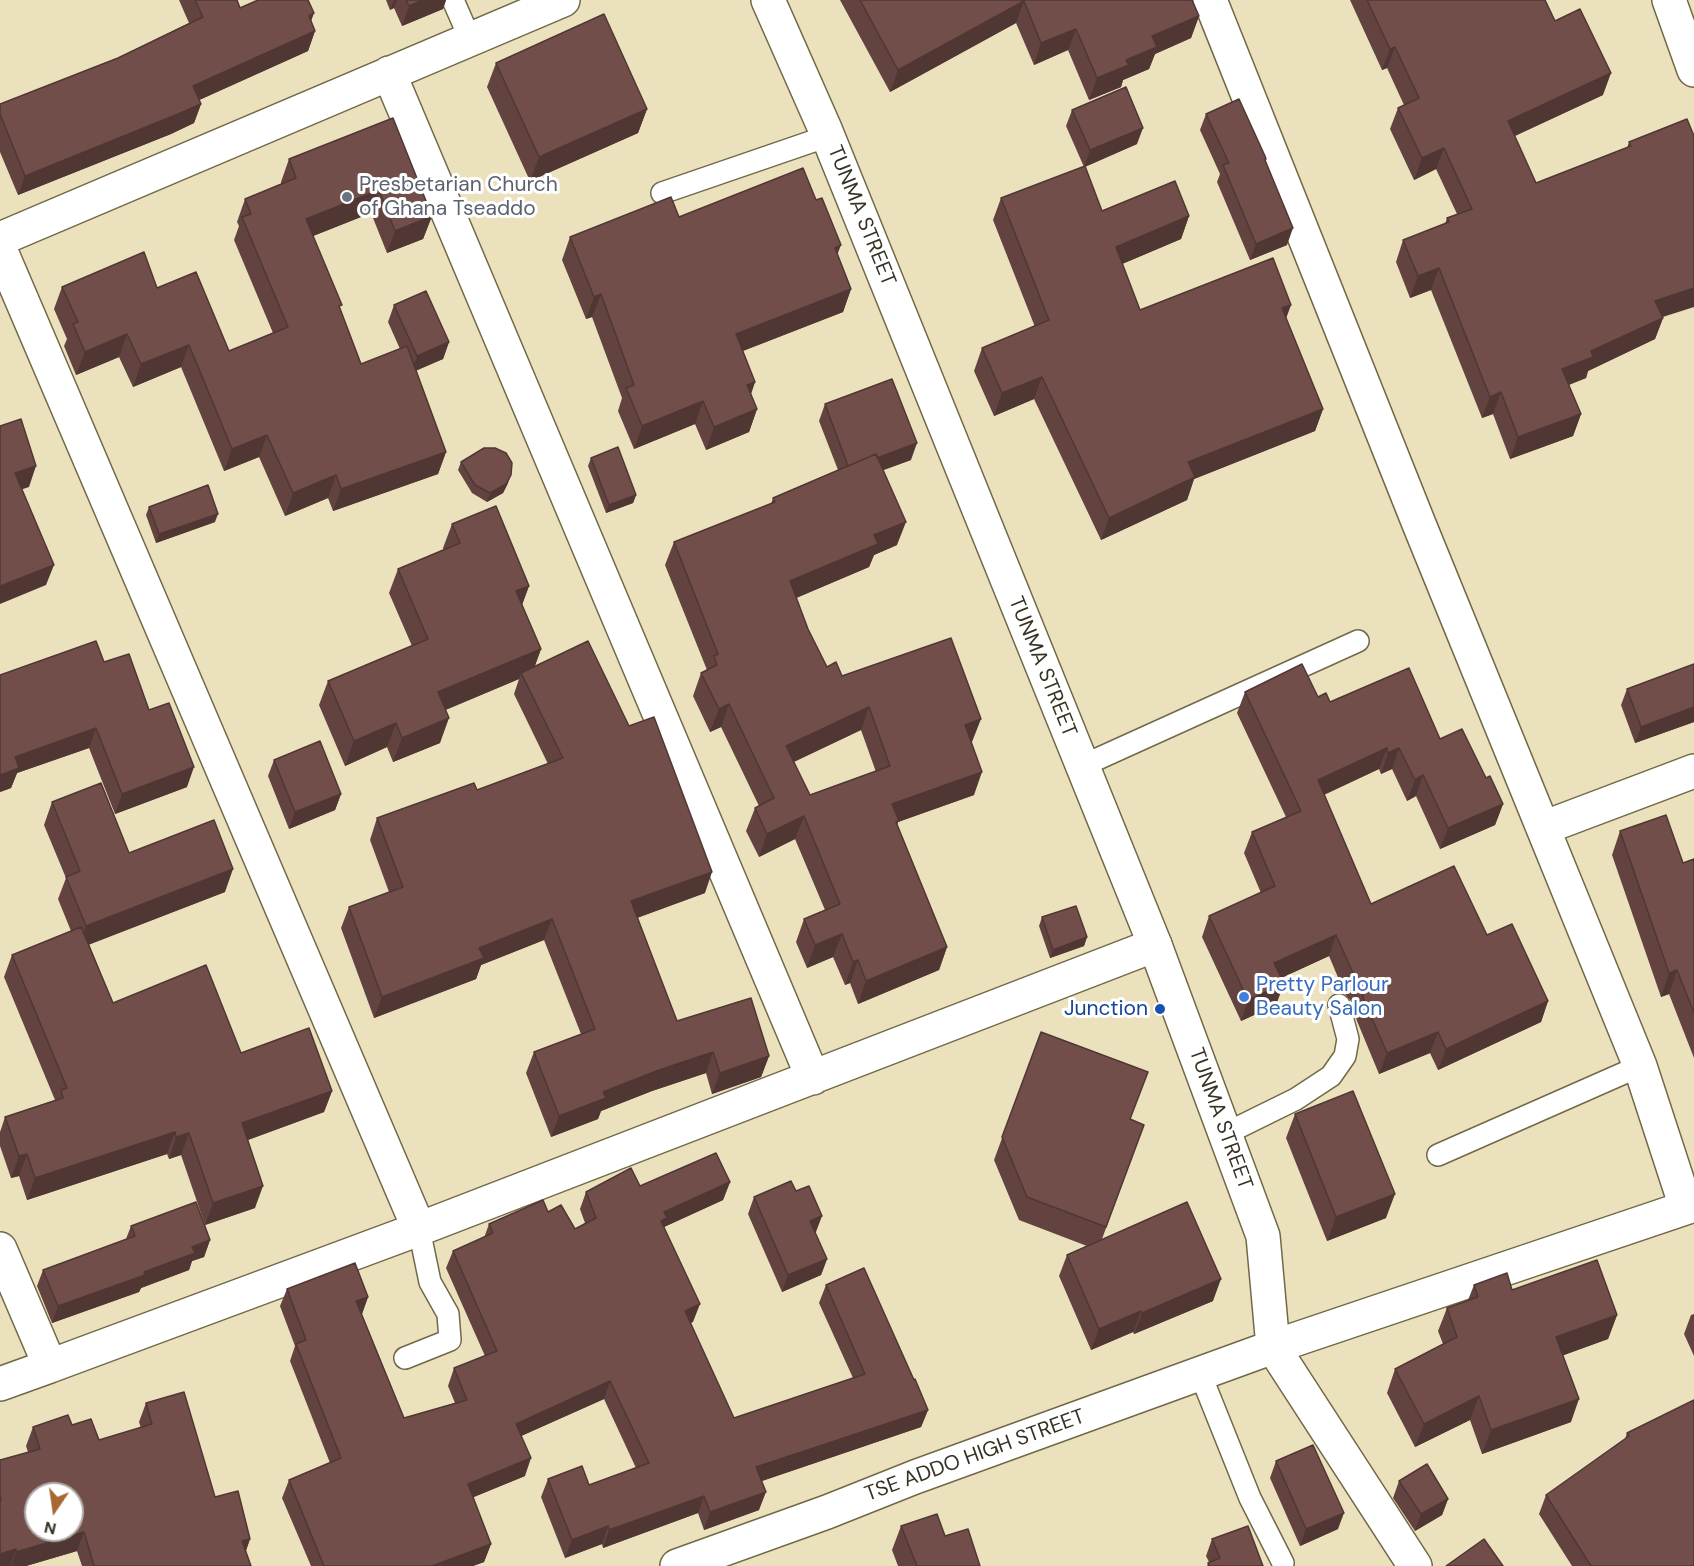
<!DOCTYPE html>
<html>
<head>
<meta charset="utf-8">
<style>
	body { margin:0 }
	#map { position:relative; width:1694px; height:1566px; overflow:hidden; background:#ebe2bd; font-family:"DM Sans",sans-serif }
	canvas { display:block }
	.north { position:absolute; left:24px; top:1482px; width:60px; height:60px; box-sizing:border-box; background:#fff; border:2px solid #afada7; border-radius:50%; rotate:193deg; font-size:16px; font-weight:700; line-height:24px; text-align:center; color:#363324 }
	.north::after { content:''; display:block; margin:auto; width:21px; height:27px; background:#a86831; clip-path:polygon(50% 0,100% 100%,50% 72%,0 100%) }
</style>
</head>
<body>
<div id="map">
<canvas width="1694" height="1566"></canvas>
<div class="north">N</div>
</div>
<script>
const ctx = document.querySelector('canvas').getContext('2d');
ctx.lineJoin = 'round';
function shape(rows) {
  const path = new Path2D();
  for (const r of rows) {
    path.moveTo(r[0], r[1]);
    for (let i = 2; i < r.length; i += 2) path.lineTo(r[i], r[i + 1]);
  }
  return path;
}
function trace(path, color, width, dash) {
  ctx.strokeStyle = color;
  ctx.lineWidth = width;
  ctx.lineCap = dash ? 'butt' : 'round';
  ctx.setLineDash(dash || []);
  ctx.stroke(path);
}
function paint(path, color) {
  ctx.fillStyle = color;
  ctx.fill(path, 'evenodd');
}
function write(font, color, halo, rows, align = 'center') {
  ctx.font = font + ' "DM Sans",sans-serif';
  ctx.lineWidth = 6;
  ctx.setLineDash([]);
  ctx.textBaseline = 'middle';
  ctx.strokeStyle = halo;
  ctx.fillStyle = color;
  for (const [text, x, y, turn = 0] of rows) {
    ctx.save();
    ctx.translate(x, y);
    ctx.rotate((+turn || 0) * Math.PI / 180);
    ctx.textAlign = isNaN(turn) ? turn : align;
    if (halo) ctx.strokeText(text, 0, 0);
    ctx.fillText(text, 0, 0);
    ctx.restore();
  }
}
const service = shape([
	[453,0,470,39],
	[662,193,828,136],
	[1082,766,1358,641],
	[1225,1134,1296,1099,1331,1076,1345,1056,1348,1039,1339,1005],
	[1438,1155,1640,1066],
	[405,1358,450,1340,448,1314,430,1282,419,1229],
	[1200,1373,1250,1498,1283,1563]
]);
const minor = shape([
	[1210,0,1419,524,1640,1066,1686,1207],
	[1669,0,1694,70],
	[389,73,813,1078],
	[0,239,563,0],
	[0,249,419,1229],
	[1543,828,1694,771],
	[0,1249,50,1366,419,1229,1155,945],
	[0,1384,50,1366],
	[1415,1566,1273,1347,1694,1205]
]);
const tertiary = shape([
	[677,1566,827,1512,915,1477,1273,1347,1263,1236,1155,945,825,129,768,0]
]);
const wall = shape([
	[179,0,237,0,240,8,311,21,315,31,308,51,199,100,201,104,194,123,171,134,18,195,0,152,0,104,118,58,189,23],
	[386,0,446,0,443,9,402,26,394,8,390,10],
	[840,0,1192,0,1199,16,1191,38,1155,54,1149,69,1123,80,1121,87,1089,100,1068,50,1034,65,1016,23,890,92],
	[1350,0,1545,0,1555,21,1603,95,1514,136,1536,183,1627,148,1629,142,1687,119,1663,318,1655,339,1588,371,1586,378,1569,385,1581,414,1573,436,1510,459,1493,414,1482,418,1431,290,1410,298,1396,262,1403,240,1445,224,1447,218,1457,214,1436,169,1414,180,1390,129,1398,108,1404,105,1387,68,1382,70],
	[496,63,647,109,638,133,530,181,487,87],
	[1072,110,1137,144,1085,167,1102,211,1189,216,1181,239,1122,264,1140,310,1286,319,1323,409,1315,431,1194,479,1187,500,1101,540,1034,399,994,416,974,371,982,348,1035,327,993,220,1001,198,1084,167,1066,126],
	[1206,114,1266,159,1265,162,1287,245,1250,260,1217,182,1220,174,1200,130],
	[393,118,432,216,423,239,387,253,371,213,313,236,361,364,400,349,388,322,394,305,449,342,443,359,416,370,446,452,438,474,333,511,328,498,285,516,259,457,224,471,181,367,133,387,119,357,76,375,64,346,67,339,54,309,62,287,157,288,229,351,273,333,234,240,239,226,237,222,245,199,281,184,281,182,289,159],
	[679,217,837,255,851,289,843,312,743,351,755,382,751,394,757,409,749,432,706,450,695,424,634,449,618,411,622,398,592,317,586,319,562,260,570,237],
	[825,404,911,460,883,470,897,545,874,555,869,567,796,598,808,629,827,667,842,676,972,742,974,795,898,822,897,825,947,947,939,970,858,1004,850,983,845,985,833,957,807,968,796,942,804,919,825,910,795,839,759,857,746,831,755,808,759,806,721,727,710,732,693,696,701,673,707,670,665,565,674,542,771,504,773,498,838,470,819,421],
	[861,730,876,772,810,795,794,762],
	[591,458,636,495,633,503,606,513,588,466],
	[461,462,508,483,503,493,487,502,472,493,458,470],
	[149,507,215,522,156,543,146,515],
	[452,524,529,586,522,605,541,649,535,666,705,893,637,918,677,1021,769,1056,761,1077,712,1094,706,1073,652,1091,601,1111,598,1119,551,1137,526,1073,534,1052,581,1034,544,940,481,965,476,979,374,1018,341,928,349,907,389,892,370,840,377,818,477,790,548,764,514,694,519,679,445,710,440,743,393,762,387,747,345,766,319,705,328,681,412,646,389,593,398,569,444,550,443,548],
	[104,662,149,710,187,787,115,814,89,748,17,773,11,788,0,792],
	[1694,664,1694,722,1635,743,1621,705,1627,689],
	[1245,692,1318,697,1440,739,1486,778,1503,804,1495,825,1440,849,1416,796,1407,801,1392,769,1381,774,1379,769,1324,795,1371,904,1487,935,1548,1001,1541,1022,1438,1070,1430,1053,1379,1074,1357,1021,1351,1001,1345,994,1329,956,1281,978,1276,1005,1241,1021,1202,937,1209,916,1261,893,1244,853,1252,832,1286,817,1237,713],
	[274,760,341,794,335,810,289,829,268,776],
	[52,802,129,853,225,892,89,944,113,1003,241,1053,332,1091,324,1112,248,1140,255,1208,205,1225,181,1155,169,1159,167,1154,27,1200,19,1176,11,1178,0,1146,0,1132,5,1117,55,1100,4,977,12,955,71,931,58,899,66,878,44,825],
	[1620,831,1683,863,1694,859,1694,1058,1669,994,1661,997,1612,855],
	[1042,917,1087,937,1084,946,1050,958,1039,926],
	[1041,1032,1130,1119,1144,1125,1102,1239,1213,1301,1134,1334,1133,1332,1091,1350,1059,1276,1067,1255,1087,1246,1019,1220,994,1160],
	[1295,1114,1386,1218,1327,1241,1286,1138],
	[730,1182,723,1200,664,1227,693,1322,690,1323,734,1418,853,1378,819,1303,826,1285,914,1380,928,1410,921,1427,762,1481,759,1510,704,1530,698,1513,603,1548,602,1544,565,1558,541,1497,548,1479,589,1485,636,1468,604,1399,521,1436,525,1476,473,1497,491,1544,484,1562,473,1566,311,1566,282,1498,289,1480,330,1463,290,1361,295,1346,280,1306,287,1289,368,1297,362,1314,404,1418,455,1403,448,1386,454,1368,485,1356,446,1268,453,1251,484,1238,489,1224,548,1212,575,1229,585,1223,580,1209,586,1192,640,1186],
	[796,1191,816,1232,815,1233,827,1259,821,1275,782,1292,748,1214,754,1197],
	[131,1226,210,1240,204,1257,192,1261,189,1270,141,1288,139,1292,52,1323,37,1286,43,1270,126,1239],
	[1474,1285,1512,1290,1617,1315,1608,1339,1563,1355,1571,1422,1482,1454,1470,1420,1415,1447,1387,1393,1395,1369,1443,1344,1438,1331,1447,1308,1468,1300],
	[1694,1314,1694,1356,1684,1334,1691,1315],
	[146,1403,215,1497,250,1539,246,1551,251,1566,82,1566,77,1551,26,1566,0,1566,0,1460,28,1452,26,1446,33,1427,72,1425,99,1440,141,1428,139,1422],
	[1627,1433,1694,1566,1572,1566,1539,1514,1546,1495,1625,1439],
	[1276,1461,1338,1529,1300,1546,1270,1478],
	[1399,1481,1448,1499,1442,1515,1415,1531,1393,1498],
	[901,1526,945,1536,980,1566,898,1566,892,1550],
	[1212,1539,1263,1566,1207,1566,1209,1562,1206,1556]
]);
const shadedWall = shape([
	[394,0,397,0,394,8,390,10],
	[423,0,446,0,443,9,402,26,409,6],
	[1024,1,1016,23,890,92,898,70],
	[314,13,307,33,309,16],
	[1199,16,1191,38,1155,54,1149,69,1123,80,1121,87,1089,100,1097,78,1126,60,1152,36],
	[1076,29,1068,50,1034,65,1041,43],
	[315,31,308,51,186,106,193,86],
	[1395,47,1387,68,1382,70,1390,49],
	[1611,73,1603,95,1500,143,1508,121],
	[201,104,194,123,171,134,18,195,25,176],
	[647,109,638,133,530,181,539,157],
	[1143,128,1137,144,1084,167,1090,150],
	[1444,148,1436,169,1414,180,1422,158],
	[379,190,371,213,298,242,306,219],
	[432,216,423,239,387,253,395,231],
	[1189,216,1181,239,1108,270,1116,247],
	[1293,228,1287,245,1250,260,1256,244],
	[841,245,832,268,835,248],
	[1439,268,1431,290,1410,298,1418,276],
	[1694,288,1694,307,1647,322,1655,301],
	[851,289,843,312,727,357,736,334],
	[601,294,592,317,586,319,594,297],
	[1291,305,1283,327,1282,308],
	[1663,318,1655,339,1588,371,1586,378,1554,390,1562,369,1591,351],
	[127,334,119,357,76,375,85,352],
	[449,342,443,359,411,373,417,356],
	[189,345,181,367,133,387,141,364],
	[1042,377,1034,399,994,416,1002,393],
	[755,382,747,405,747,385],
	[1501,392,1493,414,1482,418,1490,397],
	[703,401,695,424,634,449,642,426],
	[757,409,749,432,706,450,714,427],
	[1323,409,1315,431,1194,479,1187,500,1101,540,1109,518,1188,462],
	[1581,414,1573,436,1510,459,1518,437],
	[267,435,259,457,224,471,232,449],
	[917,443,911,460,843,485,849,469],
	[446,452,438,474,333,511,341,489],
	[36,466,29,487,8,494,15,473],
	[336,475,328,498,285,516,293,493],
	[511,475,508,483,503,493,487,502,490,493],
	[636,495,633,503,606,513,609,505],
	[218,514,215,522,156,543,159,534],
	[906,522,897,545,874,555,869,567,782,604,790,581,874,535],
	[54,565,46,585,0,604,0,586],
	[529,586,520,610,516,591],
	[541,649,532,673,521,673,519,679,429,717,438,692],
	[729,704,721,727,710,732,719,709],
	[869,707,861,730,778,769,786,746],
	[1694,707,1694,722,1635,743,1641,727],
	[449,718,440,743,393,762,402,738],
	[981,719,972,742,957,748,965,725],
	[396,723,387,747,345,766,354,741],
	[96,728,89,748,17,773,11,788,0,792,0,775,15,757],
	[1387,748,1379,769,1310,801,1318,780],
	[1399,748,1392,769,1381,774,1388,753],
	[194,767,187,787,115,814,122,794],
	[982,772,974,795,898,822,890,844,892,804],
	[1423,775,1416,796,1407,801,1415,780],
	[341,794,335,810,289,829,295,812],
	[1503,804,1495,825,1440,849,1448,828],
	[804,816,795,839,759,857,767,834],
	[233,869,225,892,78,949,86,926],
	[712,872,705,893,623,923,631,901],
	[552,919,544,940,481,965,476,979,374,1018,382,997,479,948],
	[842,934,833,957,807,968,815,945],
	[1336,935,1329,956,1266,985,1274,963],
	[1087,937,1084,946,1050,958,1053,950],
	[947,947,939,970,858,1004,866,981],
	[858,960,850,983,845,985,853,962],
	[1677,970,1669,994,1661,997,1669,973],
	[1284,984,1276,1005,1241,1021,1248,1000],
	[1548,1001,1541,1022,1438,1070,1446,1049],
	[1438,1032,1430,1053,1379,1074,1387,1053],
	[713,1052,706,1073,652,1091,601,1111,598,1119,551,1137,559,1116,603,1092,659,1070],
	[769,1056,761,1077,712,1094,720,1073],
	[332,1091,324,1112,234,1145,242,1123],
	[175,1132,167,1154,27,1200,35,1178],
	[189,1133,181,1155,169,1159,176,1137],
	[27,1154,19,1176,11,1178,19,1156],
	[730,1182,723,1200,664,1227,655,1238,664,1212],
	[263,1186,255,1208,205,1225,213,1203],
	[1395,1194,1386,1218,1327,1241,1336,1217],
	[822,1216,816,1232,804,1238,810,1221],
	[210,1240,204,1257,192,1261,189,1270,141,1288,139,1292,52,1323,58,1306,144,1272,192,1247],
	[827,1259,821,1275,782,1292,788,1275],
	[1221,1279,1213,1301,1134,1334,1142,1313],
	[368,1297,362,1314,356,1301],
	[700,1304,693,1322,678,1328,685,1311],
	[1141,1311,1133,1332,1091,1350,1099,1329],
	[1617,1315,1608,1339,1548,1361,1556,1337],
	[610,1381,604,1399,510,1441,516,1424],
	[1479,1396,1470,1420,1415,1447,1424,1424],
	[1579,1399,1571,1422,1482,1454,1491,1430],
	[928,1410,921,1427,750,1485,756,1467],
	[531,1458,525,1476,462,1502,468,1484],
	[766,1492,759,1510,704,1530,710,1512],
	[704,1496,698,1513,603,1548,609,1530],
	[1448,1499,1442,1515,1415,1531,1421,1514],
	[1344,1513,1338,1529,1300,1546,1306,1529],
	[608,1526,602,1544,565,1558,572,1540],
	[84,1532,77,1551,26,1566,11,1566,16,1552],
	[250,1539,243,1558,242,1541],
	[491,1544,484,1562,473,1566,432,1566],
	[16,1549,10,1566,0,1566,0,1554]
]);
const building = shape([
	[195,0,237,0,240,8,258,0,308,0,314,13,309,16,315,31,193,86,201,104,178,114,25,176,0,114,0,104,118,58,203,17,195,0],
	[406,0,423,0,409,6,406,0],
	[860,0,1192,0,1199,16,1152,36,1157,47,1126,60,1129,65,1097,78,1076,29,1041,43,1024,1,898,70,860,0],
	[1367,0,1545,0,1555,21,1580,9,1611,73,1508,121,1536,183,1631,146,1629,142,1687,119,1694,136,1694,288,1655,301,1663,318,1591,351,1593,357,1562,369,1581,414,1518,437,1501,392,1490,397,1439,268,1418,276,1403,240,1449,222,1447,218,1472,209,1444,148,1422,158,1398,108,1419,98,1395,47,1390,49,1367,0],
	[604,14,647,109,539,157,496,63,604,14],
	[1126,87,1143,128,1090,150,1072,110,1126,87],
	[1239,99,1265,156,1266,159,1265,160,1293,228,1256,244,1223,165,1229,163,1206,114,1239,99],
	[393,118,432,216,395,231,379,190,306,219,342,305,339,306,361,364,407,346,446,452,341,489,336,475,293,493,267,435,232,449,189,345,141,364,127,334,85,352,73,324,78,322,62,287,144,252,157,288,196,272,229,351,288,327,242,217,251,214,245,199,296,178,289,159,393,118],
	[1085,166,1102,211,1175,181,1189,216,1116,247,1140,310,1273,258,1291,305,1282,308,1323,409,1188,462,1195,477,1109,518,1042,377,1002,393,982,348,1049,320,1001,198,1085,166],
	[803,168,816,200,822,198,841,245,835,248,851,289,736,334,755,382,747,385,757,409,714,427,703,401,642,426,626,388,634,385,601,294,594,297,570,237,671,197,679,217,803,168],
	[426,291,449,342,417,356,394,305,426,291],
	[892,379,917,443,877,458,876,454,848,466,825,404,892,379],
	[21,419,36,466,15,473,54,565,0,586,0,426,21,419],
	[618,447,636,495,609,505,591,458,618,447],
	[484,448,495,448,506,453,512,463,511,475,506,484,490,493,475,485,461,462,484,448],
	[876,454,906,522,874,535,878,544,790,581,808,629,827,667,836,662,842,676,951,638,981,719,965,725,982,772,892,804,899,821,896,822,947,947,866,981,858,960,853,962,842,934,815,945,804,919,840,904,804,816,767,834,755,808,774,798,729,704,719,709,701,673,717,665,714,656,718,654,674,542,775,502,773,498,876,454],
	[869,707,890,766,810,795,786,746,869,707],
	[208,485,218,514,159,534,149,507,208,485],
	[496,506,529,586,516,591,541,649,438,692,449,718,402,738,396,723,354,741,328,681,428,639,398,569,460,543,452,524,496,506],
	[96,641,104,662,129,654,149,710,169,703,194,767,122,794,96,728,15,757,19,768,0,775,0,675,96,641],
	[588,641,629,726,654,717,712,872,631,901,677,1021,751,998,769,1056,720,1073,713,1052,659,1070,603,1092,606,1098,559,1116,534,1052,595,1029,552,919,479,948,484,958,382,997,349,907,403,887,377,818,474,783,477,790,563,758,521,673,588,641],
	[1302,664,1318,697,1326,693,1330,702,1409,668,1440,739,1462,729,1486,778,1490,776,1503,804,1448,828,1423,775,1415,780,1399,748,1388,753,1387,748,1318,780,1371,904,1454,866,1487,935,1512,924,1548,1001,1446,1049,1438,1032,1387,1053,1364,1000,1359,980,1353,973,1336,935,1274,963,1284,984,1248,1000,1209,916,1275,886,1252,832,1301,811,1245,692,1302,664],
	[1694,664,1694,707,1641,727,1627,689,1694,664],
	[320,741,341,794,295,812,274,760,320,741],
	[101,783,129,853,214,820,233,869,86,926,66,877,80,871,52,802,101,783],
	[1666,815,1683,863,1694,859,1694,1013,1677,970,1669,973,1620,831,1666,815],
	[1076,906,1087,937,1053,950,1042,917,1076,906],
	[81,927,113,1003,206,965,241,1053,309,1028,332,1091,242,1123,263,1186,213,1203,189,1133,176,1137,175,1132,35,1178,27,1154,19,1156,5,1117,63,1098,61,1090,67,1088,12,955,81,927],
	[1041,1032,1148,1072,1130,1119,1144,1125,1106,1227,1027,1197,1002,1137,1041,1032],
	[1353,1091,1395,1194,1336,1217,1295,1114,1353,1091],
	[716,1153,730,1182,664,1212,667,1218,661,1221,700,1304,685,1311,734,1418,865,1374,826,1285,864,1268,914,1380,915,1379,928,1410,756,1467,766,1492,710,1512,704,1496,609,1530,608,1526,572,1540,548,1479,582,1466,589,1485,649,1463,610,1381,516,1424,531,1458,468,1484,491,1544,432,1566,324,1566,289,1480,341,1458,296,1344,306,1340,287,1289,355,1263,368,1297,356,1301,404,1418,467,1400,454,1368,497,1351,453,1251,493,1233,489,1224,543,1200,548,1212,561,1205,575,1229,596,1218,586,1192,631,1168,640,1186,716,1153],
	[791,1181,796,1191,809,1186,822,1216,810,1221,827,1259,788,1275,754,1197,791,1181],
	[196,1202,210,1240,192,1247,195,1253,144,1272,145,1275,58,1306,43,1270,135,1236,131,1226,196,1202],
	[1187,1202,1221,1279,1142,1313,1141,1311,1099,1329,1067,1255,1187,1202],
	[1597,1260,1617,1315,1556,1337,1579,1399,1491,1430,1479,1396,1424,1424,1395,1369,1457,1337,1447,1308,1478,1297,1474,1285,1507,1273,1512,1290,1597,1260],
	[184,1392,215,1497,238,1491,250,1539,242,1541,251,1566,94,1566,84,1532,16,1552,16,1549,0,1554,0,1501,1,1500,0,1496,0,1460,40,1449,33,1427,68,1415,72,1425,91,1419,99,1440,152,1424,146,1403,184,1392],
	[36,1494,72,1494,72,1530,36,1530,36,1494],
	[1694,1400,1694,1566,1591,1566,1546,1495,1629,1436,1627,1433,1694,1400],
	[1313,1445,1344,1513,1306,1529,1276,1461,1313,1445],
	[1427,1464,1448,1499,1421,1514,1399,1481,1427,1464],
	[937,1514,945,1536,968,1529,980,1566,917,1566,901,1526,937,1514],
	[1248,1526,1263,1566,1209,1566,1208,1563,1220,1558,1212,1539,1248,1526],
	[1484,1539,1503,1566,1446,1566,1484,1539]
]);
const markers = [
	[347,197,6,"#6b7280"],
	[1244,997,6,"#3f7fe0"],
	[1160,1009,6,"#1a4fb4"]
];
const worshipNames = [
	["Presbetarian Church",359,185],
	["of Ghana Tseaddo",359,209]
];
const streetNames = [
	["TUNMA STREET",861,216,68],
	["TUNMA STREET",1042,667,68],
	["TUNMA STREET",1220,1119,70],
	["TSE ADDO HIGH STREET",975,1456,-20]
];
const shopNames = [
	["Pretty Parlour",1256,985],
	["Beauty Salon",1256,1009]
];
const transitNames = [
	["Junction",1148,1009]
];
trace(service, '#706847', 24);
trace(minor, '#706847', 36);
trace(tertiary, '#706847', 36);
trace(service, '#fff', 21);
trace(minor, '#fff', 33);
trace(tertiary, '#fff', 33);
paint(wall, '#624340');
paint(shadedWall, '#503734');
paint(building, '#724e4b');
trace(building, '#503734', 1.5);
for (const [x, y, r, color] of markers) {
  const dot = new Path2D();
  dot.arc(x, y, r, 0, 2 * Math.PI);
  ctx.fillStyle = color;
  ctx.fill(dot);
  trace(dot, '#fff', 2);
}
write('21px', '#5b616d', '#fff', worshipNames, 'left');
write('21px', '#363324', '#fff', streetNames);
write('21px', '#366cbe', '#fff', shopNames, 'left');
write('21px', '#164399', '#fff', transitNames, 'right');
</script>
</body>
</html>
